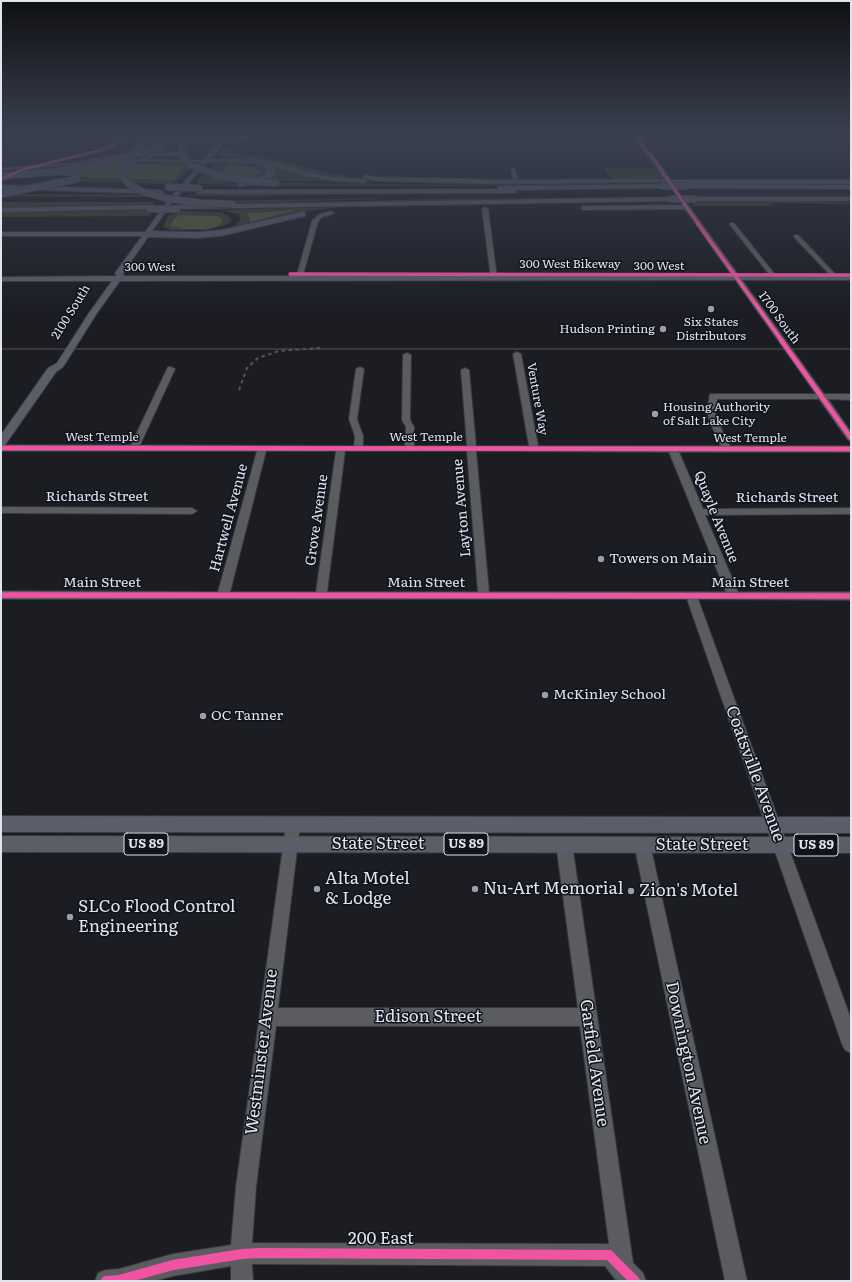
<!DOCTYPE html>
<html>
<head>
<meta charset="utf-8">
<style>
	body { margin:0 }
	#map { position:relative; width:852px; height:1282px; overflow:hidden; background:#1c1d23; font-family:Literata,serif }
	canvas { display:block }
	.frame { position:absolute; inset:0; border:2px solid #e2e4ec; pointer-events:none }
</style>
</head>
<body>
<div id="map">
<canvas width="852" height="1282"></canvas>
<div class="frame"></div>
</div>
<script>
const ctx = document.querySelector('canvas').getContext('2d');
ctx.lineJoin = 'round';
function paint(path, color) {
  ctx.fillStyle = color;
  ctx.fill(path, 'evenodd');
}
function shape(rows) {
  const path = new Path2D();
  for (const r of rows) {
    path.moveTo(r[0], r[1]);
    for (let i = 2; i < r.length; i += 2) path.lineTo(r[i], r[i + 1]);
  }
  return path;
}
function trace(path, color, width, dash) {
  ctx.strokeStyle = color;
  ctx.lineWidth = width;
  ctx.lineCap = dash ? 'butt' : 'round';
  ctx.setLineDash(dash || []);
  ctx.stroke(path);
}
function write(font, color, halo, rows, align = 'center') {
  ctx.font = font + ' Literata,serif';
  ctx.lineWidth = 3;
  ctx.setLineDash([]);
  ctx.textBaseline = 'middle';
  ctx.strokeStyle = halo;
  ctx.fillStyle = color;
  for (const [text, x, y, turn = 0] of rows) {
    ctx.save();
    ctx.translate(x, y);
    ctx.rotate((+turn || 0) * Math.PI / 180);
    ctx.textAlign = isNaN(turn) ? turn : align;
    if (halo) ctx.strokeText(text, 0, 0);
    ctx.fillText(text, 0, 0);
    ctx.restore();
  }
}
const green = shape([
	[223,148,234,148,234,152,239,154,272,158,320,171,346,176,353,179,314,175,262,160,220,157,218,155],
	[140,162,184,162,192,167,179,180,169,184,132,183,127,179,173,165,135,164],
	[239,162,264,167,269,172,259,179,248,179,260,174,260,171,246,166,237,165,226,166,223,172,219,174,208,171,213,165,218,163],
	[261,163,303,174,368,182,403,182,265,181,276,174,274,170],
	[604,168,654,168,661,178,614,179,610,177],
	[206,172,234,181,243,183,199,184,197,182,197,181],
	[85,178,120,179,124,183,70,181],
	[273,183,300,183,524,186,196,186],
	[4,194,147,195,154,197,1,196],
	[382,194,262,196,189,196,190,195],
	[414,198,242,203,198,201,334,199],
	[614,198,515,200,355,201,441,199],
	[697,200,827,202,851,203,851,204,772,203,773,206,694,206,692,202],
	[1,202,154,202,151,206,1,209],
	[337,207,289,214,226,230,236,225,241,219,237,214,220,210],
	[117,210,148,210,152,212,149,216,1,217,1,212],
	[180,211,219,212,227,215,232,220,226,225,207,230,172,230,163,227,168,216]
]);
const water = shape([
	[192,150,185,155,177,156,138,157,74,162,124,153,184,152],
	[120,163,173,165,181,166,183,169,175,180,95,178,54,175,59,168,65,167],
	[230,165,252,167,260,171,260,174,248,179,234,181,213,180,214,177,223,172,226,166],
	[295,210,251,222,247,213,285,211],
	[179,215,216,216,221,218,223,222,213,228,204,229,184,229,170,226,173,220]
]);
const minor = shape([
	[146,135,209,139,237,139,244,138,246,135,250,135,247,140,237,141,209,141,146,135],
	[640,138,642,139,641,140,649,152,652,153,671,180,851,180,851,184,673,184,824,394,851,394,851,400,828,399,851,432,851,441,848,440,819,399,717,399,715,411,717,420,730,446,851,446,851,452,679,452,703,509,851,508,851,514,705,515,738,592,851,592,851,600,698,599,851,1019,851,1053,845,1050,842,1044,687,599,1,599,1,591,218,592,257,451,1,451,1,445,131,445,168,367,171,367,175,369,140,445,354,446,355,436,349,419,356,369,360,367,364,369,357,419,363,436,363,446,405,446,406,427,402,420,403,355,407,353,411,355,410,420,414,427,414,446,467,446,461,370,465,368,469,370,476,446,529,446,513,354,517,352,521,354,538,446,721,446,709,420,707,411,710,394,816,394,685,209,583,210,580,208,583,206,683,205,667,182,495,184,376,181,363,177,366,175,376,177,513,180,511,169,513,168,515,169,518,180,664,179,636,140,640,138],
	[266,451,336,451,316,592,230,592,266,451],
	[345,451,467,451,478,592,327,592,345,451],
	[476,451,669,452,726,592,489,592,476,451],
	[118,160,206,160,208,161,206,162,116,162,118,160],
	[100,161,98,163,1,170,1,168,100,161],
	[485,207,488,209,497,278,494,280,491,278,482,209,485,207],
	[331,211,334,213,333,214,322,217,318,222,302,278,297,279,296,278,312,221,318,215,331,211],
	[730,223,734,223,777,277,777,279,773,279,730,225,730,223],
	[1,232,146,232,149,234,146,236,1,236,1,232],
	[794,235,798,235,838,277,838,279,834,279,794,237,794,235],
	[1,507,192,508,197,511,192,514,1,513,1,507],
	[293,819,298,821,300,825,278,1008,578,1008,556,844,559,840,564,838,569,840,572,844,633,1263,643,1273,646,1281,620,1281,615,1279,605,1266,260,1264,252,1264,253,1281,231,1281,231,1266,173,1276,154,1281,95,1281,98,1273,106,1270,119,1269,173,1254,231,1245,236,1187,286,825,288,821,293,819],
	[276,1026,580,1026,609,1244,252,1243,256,1187,276,1026],
	[642,838,647,840,650,844,747,1281,725,1281,634,844,637,840,642,838]
]);
const major = shape([
	[210,152,215,153,171,204,123,273,124,276,851,276,851,280,120,281,97,313,63,367,56,372,5,445,1,446,1,435,48,368,57,363,89,313,112,281,1,281,1,277,116,276,115,273,167,202,210,152],
	[1,816,851,817,851,833,1,832,1,816],
	[1,836,851,837,851,853,1,852,1,836]
]);
const highway = shape([
	[162,149,167,150,143,161,138,160,162,149],
	[206,159,261,159,312,173,333,177,365,179,369,181,365,183,333,181,311,177,272,166,276,172,274,176,264,182,241,186,238,186,238,182,259,178,268,172,265,167,253,163,204,162,204,160,206,159],
	[663,184,666,184,666,188,516,190,516,193,513,193,199,194,195,192,199,190,498,189,498,186,501,186,663,184],
	[684,184,851,185,851,189,687,188,684,188,684,184],
	[1,185,160,190,164,192,160,194,1,189,1,185],
	[671,197,674,197,674,201,178,209,174,207,178,205,671,197],
	[692,197,851,197,851,201,692,201,692,197],
	[152,205,155,205,155,209,1,212,1,208,152,205],
	[302,212,305,212,305,216,221,236,197,238,146,237,142,234,146,231,197,232,221,230,302,212]
]);
const tram = shape([
	[1,182,27,170,107,150,125,142,133,135],
	[1,349,851,349]
]);
const railFar1 = shape([
	[76,135,197,142],
	[469,142,513,137],
	[507,143,527,140,538,135],
	[1,148,851,148]
]);
const rail = shape([
	[239,390,247,368,258,358,279,351,320,348]
]);
const majorBridge = shape([
	[212,153,223,137]
]);
const highwayBridge = shape([
	[146,135,123,171,123,177,129,184,141,191,165,198,200,203,232,204],
	[188,135,181,150,181,154,190,165,222,176,250,181,276,183],
	[1,176,61,171,114,161,153,148,162,142,168,135],
	[663,186,687,186],
	[168,187,199,188],
	[1,194,77,179],
	[671,199,695,199],
	[150,209,177,209]
]);
const cyclewayFar4 = shape([
	[640,139,638,140,647,153,650,154,699,225],
	[1,179,24,169,101,150,116,144,129,135]
]);
const cyclewayFar3 = shape([
	[698,224,782,341],
	[290,274,851,275]
]);
const cyclewayFar2 = shape([
	[781,340,851,438],
	[1,448,851,449]
]);
const cyclewayFar1 = shape([
	[1,595,851,596]
]);
const cycleway = shape([
	[106,1281,119,1280,173,1265,242,1254,260,1253,609,1255,635,1281]
]);
const markers = [
	[711,309,4,"#9d9ea6"],
	[663,329,4,"#9d9ea6"],
	[655,414,4,"#9d9ea6"],
	[601,559,4,"#9d9ea6"],
	[545,695,4,"#9d9ea6"],
	[203,716,4,"#9d9ea6"],
	[317,889,4,"#9d9ea6"],
	[475,889,4,"#9d9ea6"],
	[631,891,4,"#9d9ea6"],
	[70,917,4,"#9d9ea6"]
];
const farStreetnames = [
	["300 West Bikeway",570,264],
	["300 West",659,266],
	["300 West",150,267],
	["2100 South",71,312,-58],
	["1700 South",779,318,54],
	["Venture Way",537,399,80],
	["West Temple",102,437],
	["West Temple",426,437],
	["West Temple",750,438]
];
const farPoinames = [
	["Six States",711,322],
	["Distributors",711,336],
	["Hudson Printing",655,329,"right"],
	["Housing Authority",663,407,"left"],
	["of Salt Lake City",663,421,"left"]
];
const shields = [
	[146,844,44],
	[466,844,44],
	[816,845,44]
];
const shieldNames = [
	["US 89",146,844],
	["US 89",466,844],
	["US 89",816,845]
];
const streetNames = [
	["Richards Street",97,497],
	["Richards Street",787,498],
	["Layton Avenue",462,508,-95],
	["Quayle Avenue",716,517,68],
	["Hartwell Avenue",229,518,-75],
	["Grove Avenue",317,520,-82],
	["Main Street",102,583],
	["Main Street",426,583],
	["Main Street",750,583]
];
const poiNames = [
	["Towers on Main",609,559],
	["McKinley School",553,695],
	["OC Tanner",211,716]
];
const nearStreetnames = [
	["Coatsville Avenue",755,774,70],
	["State Street",378,844],
	["State Street",702,845],
	["Edison Street",428,1017],
	["Westminster Avenue",262,1052,-83],
	["Garfield Avenue",594,1063,82],
	["Downington Avenue",688,1063,78],
	["200 East",381,1239]
];
const nearPoinames = [
	["Alta Motel",325,879],
	["& Lodge",325,899],
	["Nu-Art Memorial",483,889],
	["Zion's Motel",639,891],
	["SLCo Flood Control",78,907],
	["Engineering",78,927]
];
paint(green, '#3a402d');
paint(water, '#545e3c');
trace(minor, '#37383d', 2);
trace(major, '#37383d', 2);
trace(highway, '#37383d', 2);
paint(minor, '#5b5c60');
paint(major, '#5b5d68');
paint(highway, '#585967');
trace(tram, '#54545a', 1);
trace(railFar1, '#54545a', 1, [2, 2]);
trace(rail, '#54545a', 2, [3.5, 3.5]);
trace(majorBridge, '#37383d', 8, []);
trace(highwayBridge, '#37383d', 8, []);
trace(majorBridge, '#5b5d68', 6);
trace(highwayBridge, '#585967', 7);
trace(cyclewayFar4, '#f153a3', 2.5);
trace(cyclewayFar3, '#f153a3', 3.5);
trace(cyclewayFar2, '#f153a3', 4.5);
trace(cyclewayFar1, '#f153a3', 5.5);
trace(cycleway, '#f153a3', 10);
const sky = ctx.createLinearGradient(0, 0, 0, 314);
sky.addColorStop(0, '#0f1013');
sky.addColorStop(0.43, '#3a4050');
sky.addColorStop(1, '#3a405000');
ctx.fillStyle = sky;
ctx.fillRect(0, 0, 852, 314);
for (const [x, y, r, color] of markers) {
  const dot = new Path2D();
  dot.arc(x, y, r, 0, 2 * Math.PI);
  ctx.fillStyle = color;
  ctx.fill(dot);
  trace(dot, '#10121c', 1.5);
}
write('12px', '#e2e4ec', '#10121c', farStreetnames);
write('12px', '#e2e4ec', '#10121c', farPoinames);
for (const [x, y, w] of shields) {
  const box = new Path2D();
  box.roundRect(x - w / 2, y - 11, w, 22, 3);
  ctx.fillStyle = '#10121c';
  ctx.fill(box);
  trace(box, '#e2e4ec', 1);
}
write('bold 13px', '#e2e4ec', null, shieldNames);
write('14px', '#e2e4ec', '#10121c', streetNames);
write('14px', '#e2e4ec', '#10121c', poiNames, 'left');
write('17px', '#e2e4ec', '#10121c', nearStreetnames);
write('17px', '#e2e4ec', '#10121c', nearPoinames, 'left');
</script>
</body>
</html>
